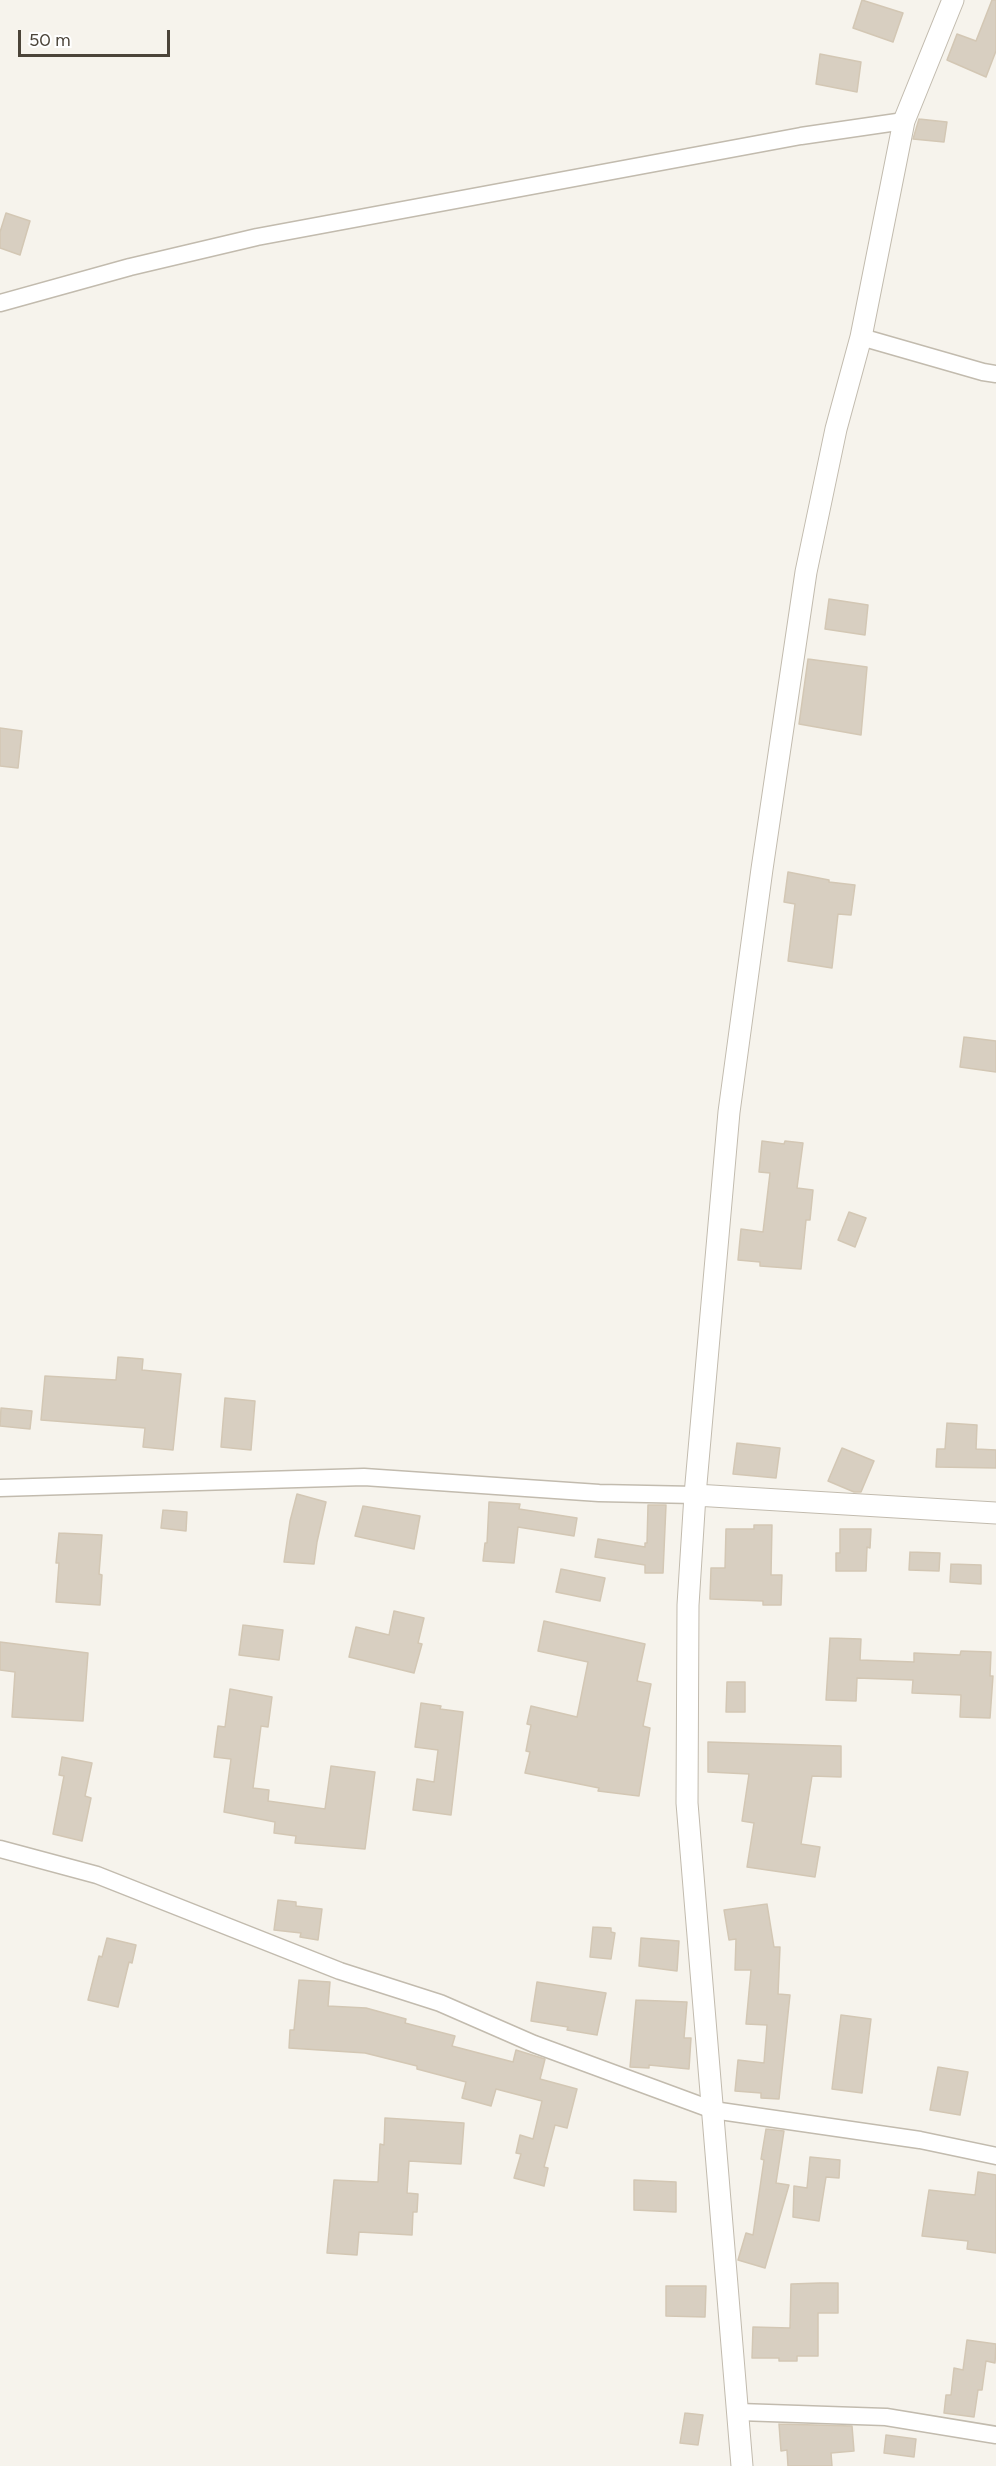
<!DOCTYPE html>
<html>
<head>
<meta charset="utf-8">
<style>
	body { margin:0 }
	#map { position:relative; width:996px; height:2466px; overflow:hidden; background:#f6f3ec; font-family:Figtree,sans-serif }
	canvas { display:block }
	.scale { position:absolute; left:18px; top:30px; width:152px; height:27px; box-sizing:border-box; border:3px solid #4b4439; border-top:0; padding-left:8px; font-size:18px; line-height:21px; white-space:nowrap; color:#4b4439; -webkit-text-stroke:4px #fff; paint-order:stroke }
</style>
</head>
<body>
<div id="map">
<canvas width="996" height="2466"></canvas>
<div class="scale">50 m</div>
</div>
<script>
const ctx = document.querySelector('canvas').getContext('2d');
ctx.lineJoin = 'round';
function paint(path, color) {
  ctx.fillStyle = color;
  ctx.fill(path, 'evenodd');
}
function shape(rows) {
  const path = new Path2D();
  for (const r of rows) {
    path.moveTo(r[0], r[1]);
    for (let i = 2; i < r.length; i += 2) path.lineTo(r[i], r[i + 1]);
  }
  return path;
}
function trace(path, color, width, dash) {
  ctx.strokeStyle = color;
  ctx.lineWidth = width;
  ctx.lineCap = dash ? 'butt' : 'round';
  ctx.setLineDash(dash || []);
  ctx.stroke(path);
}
const building = shape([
	[862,0,903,13,893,42,853,28,862,0],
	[992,0,996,0,996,51,986,77,947,60,957,34,976,41,992,0],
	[820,54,861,62,857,92,816,84,820,54],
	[919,119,947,122,944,142,913,139,919,119],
	[6,213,30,221,20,255,0,248,0,232,6,213],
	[829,599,868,605,865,635,825,629,829,599],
	[808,659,867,667,861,735,799,724,808,659],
	[0,728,22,731,18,768,0,766,0,728],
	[788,872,829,880,829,882,855,885,851,915,838,914,832,968,788,961,795,904,784,902,788,872],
	[964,1037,996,1041,996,1072,960,1067,964,1037],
	[762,1141,784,1144,785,1141,803,1143,797,1188,813,1190,810,1220,806,1220,801,1269,760,1266,760,1262,738,1260,741,1229,763,1232,770,1173,759,1172,762,1141],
	[849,1212,866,1218,855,1247,838,1240,849,1212],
	[118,1357,143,1359,142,1370,181,1374,173,1450,143,1447,145,1428,41,1420,45,1376,116,1380,118,1357],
	[225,1398,255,1401,251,1450,221,1447,225,1398],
	[1,1408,32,1411,30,1429,0,1426,1,1408],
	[947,1423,977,1425,976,1449,996,1450,996,1468,936,1467,937,1449,945,1449,947,1423],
	[737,1443,780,1448,776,1478,733,1474,737,1443],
	[842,1448,874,1461,861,1492,854,1492,828,1481,842,1448],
	[297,1494,326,1502,317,1542,314,1564,284,1562,290,1521,297,1494],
	[489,1502,520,1504,519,1509,577,1518,574,1536,518,1527,514,1563,483,1561,485,1543,487,1543,489,1502],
	[648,1505,666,1505,663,1573,645,1573,645,1565,595,1557,598,1539,645,1547,645,1543,647,1543,648,1505],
	[363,1506,420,1516,414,1549,355,1536,363,1506],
	[163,1510,187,1512,186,1531,161,1528,163,1510],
	[754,1525,772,1525,771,1575,782,1575,781,1605,763,1605,763,1601,710,1599,711,1568,725,1568,726,1529,754,1529,754,1525],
	[840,1529,871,1529,870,1548,867,1547,866,1571,836,1571,836,1553,840,1553,840,1529],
	[59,1533,102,1535,99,1574,102,1575,100,1605,56,1602,59,1563,56,1563,59,1533],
	[910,1552,940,1553,939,1571,909,1570,910,1552],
	[951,1564,981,1565,981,1584,950,1582,951,1564],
	[561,1569,605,1578,600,1601,556,1592,561,1569],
	[394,1611,424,1618,418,1643,422,1644,414,1673,349,1657,356,1627,389,1635,394,1611],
	[544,1621,645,1644,637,1681,651,1684,643,1726,650,1728,639,1796,598,1791,599,1788,525,1773,530,1752,526,1751,531,1725,527,1724,531,1706,577,1717,588,1662,538,1651,544,1621],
	[243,1625,283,1630,279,1660,239,1655,243,1625],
	[830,1638,861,1639,860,1660,914,1662,914,1653,960,1655,961,1651,991,1652,990,1676,993,1676,990,1718,960,1717,961,1695,912,1693,913,1680,857,1678,856,1701,826,1700,830,1638],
	[0,1642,88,1653,83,1721,12,1717,15,1672,0,1670,0,1642],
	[727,1682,745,1682,745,1712,726,1712,727,1682],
	[230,1689,272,1697,268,1727,261,1726,253,1788,269,1790,268,1801,325,1809,331,1766,375,1772,365,1849,295,1843,296,1836,274,1833,275,1822,224,1812,231,1759,214,1757,218,1726,225,1727,230,1689],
	[421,1703,441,1706,440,1709,463,1712,451,1815,413,1810,417,1779,434,1782,438,1750,415,1747,421,1703],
	[708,1742,841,1746,841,1777,812,1776,801,1844,820,1847,815,1877,747,1867,754,1823,742,1821,749,1774,708,1772,708,1742],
	[62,1757,92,1763,85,1796,91,1798,82,1841,53,1834,64,1776,59,1775,62,1757],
	[278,1900,296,1902,296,1906,322,1909,318,1940,300,1937,301,1933,274,1930,278,1900],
	[767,1904,774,1947,780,1947,778,1994,790,1995,779,2099,761,2098,761,2093,735,2091,738,2060,764,2063,767,2025,746,2024,751,1970,735,1970,736,1939,729,1940,724,1910,767,1904],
	[593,1927,611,1928,611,1932,615,1933,611,1959,590,1957,593,1927],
	[107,1938,136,1945,132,1963,129,1962,118,2007,88,2000,99,1956,102,1957,107,1938],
	[641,1938,679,1941,677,1971,639,1966,641,1938],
	[299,1980,330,1982,328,2006,366,2008,406,2019,405,2023,455,2036,452,2046,513,2062,516,2050,545,2059,540,2079,577,2089,567,2128,555,2125,544,2167,548,2168,544,2186,514,2178,521,2154,516,2153,520,2135,533,2139,542,2101,496,2089,491,2106,462,2098,466,2082,417,2069,417,2066,365,2053,289,2048,290,2030,294,2030,299,1980],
	[537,1982,606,1993,597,2035,567,2030,568,2027,531,2021,537,1982],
	[636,2000,687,2002,684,2038,691,2038,689,2069,649,2065,649,2068,630,2067,636,2000],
	[841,2015,871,2019,862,2093,832,2089,841,2015],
	[938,2067,968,2072,960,2115,930,2110,938,2067],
	[385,2118,464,2123,461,2164,409,2161,407,2193,418,2194,417,2212,413,2212,412,2235,359,2232,357,2255,327,2253,334,2180,378,2182,380,2144,384,2145,385,2118],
	[766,2129,784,2131,776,2183,789,2185,765,2268,738,2260,746,2233,753,2235,764,2160,761,2159,766,2129],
	[810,2157,840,2160,839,2178,826,2177,819,2221,793,2217,794,2186,807,2188,810,2157],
	[978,2172,996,2175,996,2253,967,2249,968,2241,922,2236,929,2190,975,2195,978,2172],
	[634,2180,676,2182,676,2212,634,2210,634,2180],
	[820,2283,838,2283,838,2313,818,2313,818,2356,797,2356,797,2361,779,2361,779,2358,752,2358,753,2327,790,2328,791,2284,820,2283],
	[666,2286,706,2286,705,2317,666,2316,666,2286],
	[967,2340,996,2344,995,2363,986,2361,982,2390,978,2390,974,2417,944,2413,946,2395,951,2395,954,2368,963,2370,967,2340],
	[685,2413,703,2415,698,2445,680,2443,685,2413],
	[779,2424,852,2426,854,2451,831,2453,832,2466,788,2466,787,2450,781,2451,779,2424],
	[886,2435,916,2439,914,2457,884,2453,886,2435]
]);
const minor = shape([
	[0,303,130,267,257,237,801,136,904,121],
	[861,337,983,372,996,374],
	[0,1488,364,1477,599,1493,695,1495],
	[0,1849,97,1875,340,1971,440,2003,534,2044,713,2110,920,2140,996,2156],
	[739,2412,886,2417,996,2435]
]);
const tertiary = shape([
	[695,1495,996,1513],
	[742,2466,687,1803,688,1605,695,1495,729,1112,762,869,806,572,836,429,861,337,904,121,953,0]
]);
paint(building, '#d8cfc1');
trace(building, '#d3c7b4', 1.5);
trace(minor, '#c2bbae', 19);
trace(tertiary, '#c2bbae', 23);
trace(minor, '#fff', 16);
trace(tertiary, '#fff', 21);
</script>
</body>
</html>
